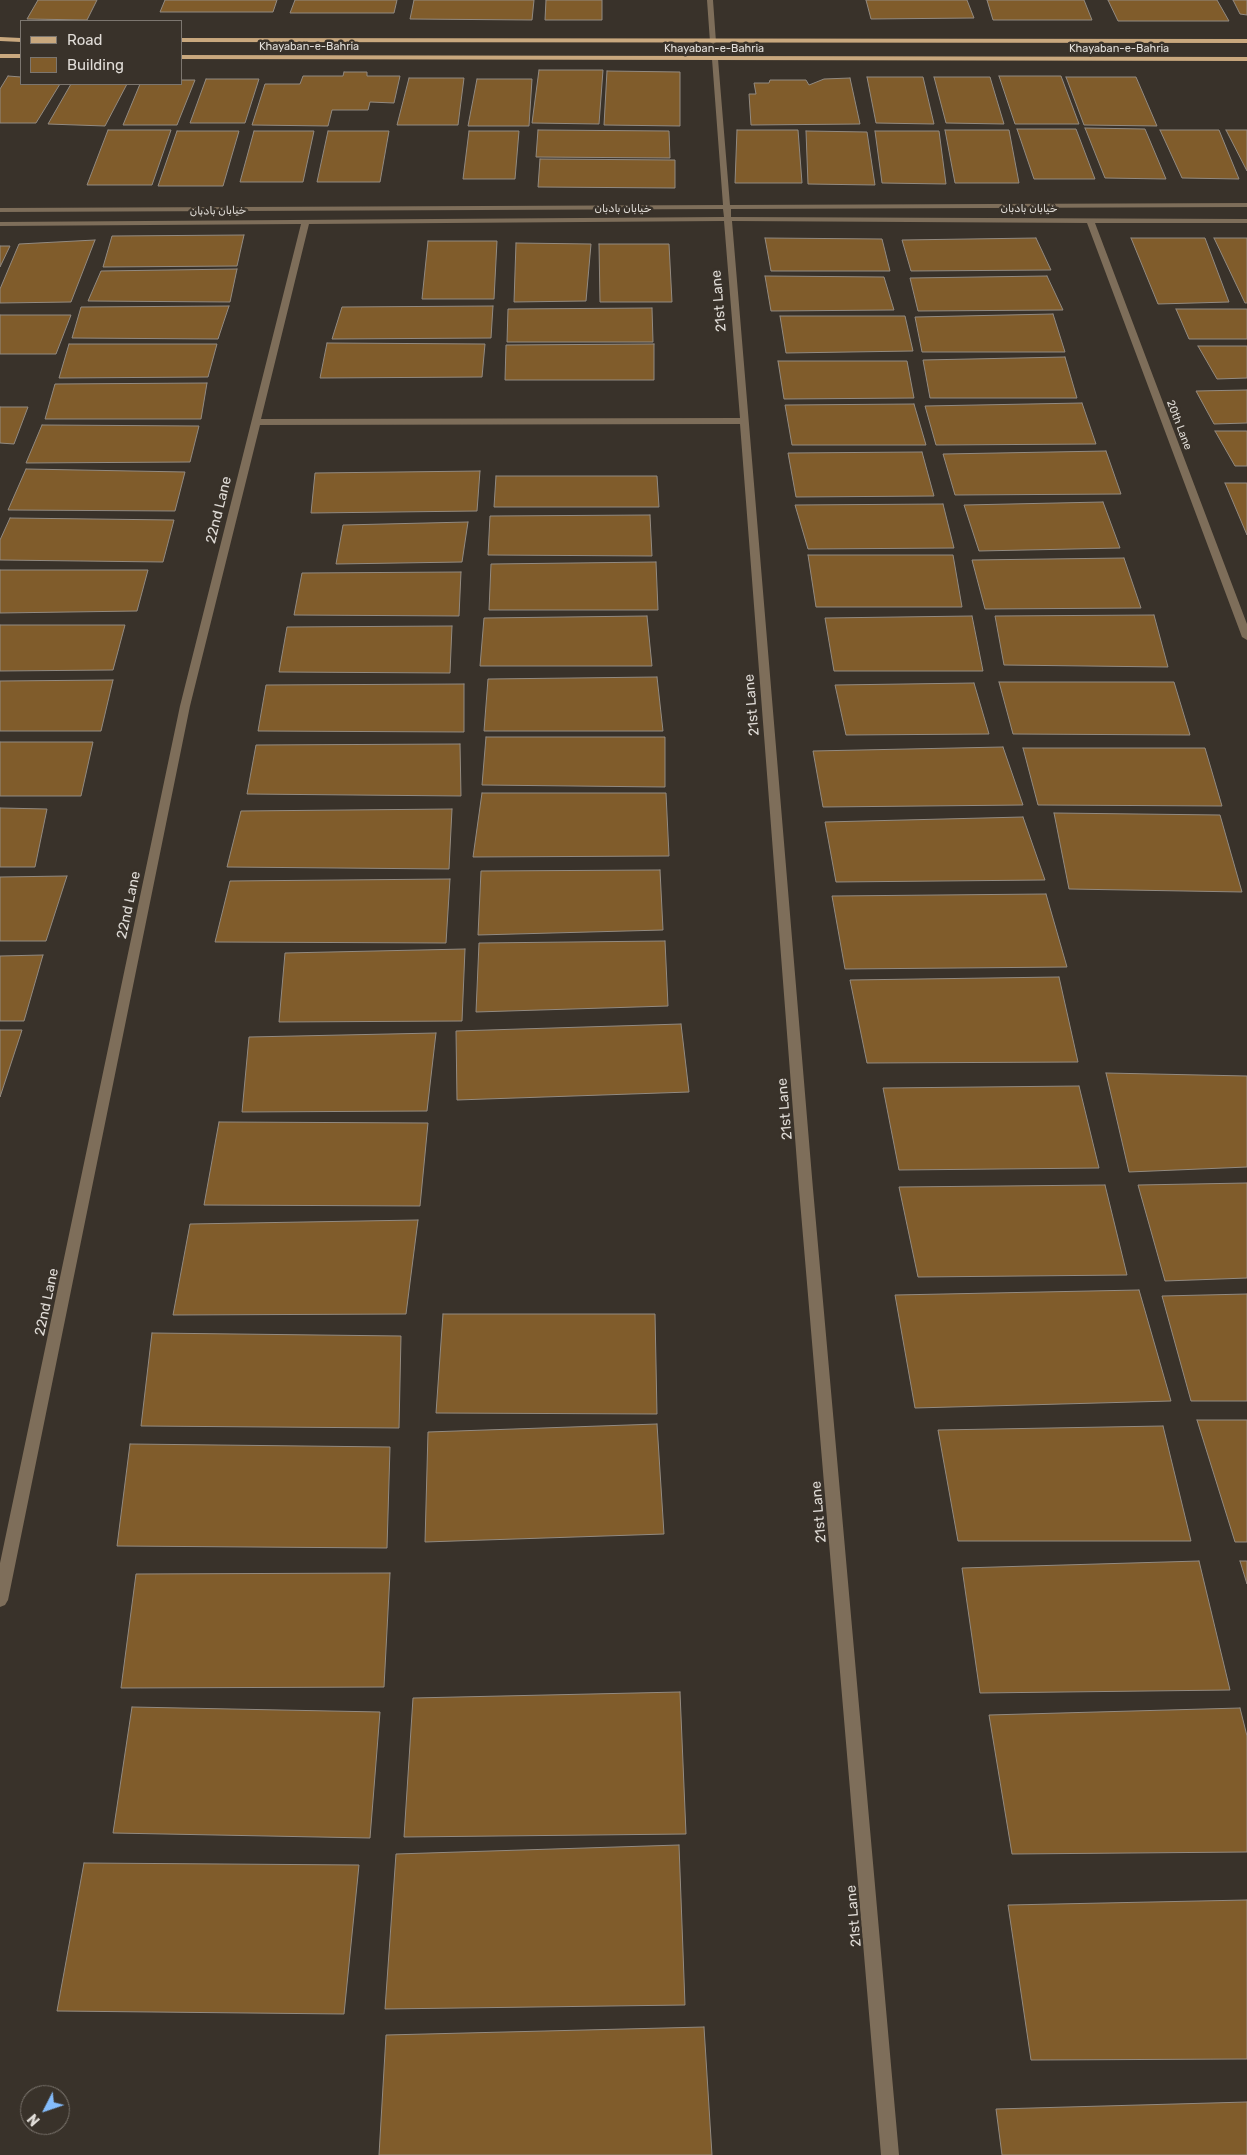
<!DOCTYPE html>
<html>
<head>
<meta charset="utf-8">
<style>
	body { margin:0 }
	#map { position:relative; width:1247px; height:2155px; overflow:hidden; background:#39322a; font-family:Rubik,sans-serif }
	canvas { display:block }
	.legend { position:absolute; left:20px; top:20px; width:162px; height:65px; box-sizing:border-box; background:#39322a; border:1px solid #7c766f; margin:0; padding:6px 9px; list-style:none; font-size:15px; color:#e0dcd7 }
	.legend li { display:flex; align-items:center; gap:10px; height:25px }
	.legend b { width:25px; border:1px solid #7c766f }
	.north { position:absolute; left:20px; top:2085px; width:50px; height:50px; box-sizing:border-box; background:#39322a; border:1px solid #7c766f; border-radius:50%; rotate:229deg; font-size:14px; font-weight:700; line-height:20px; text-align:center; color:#e0dcd7 }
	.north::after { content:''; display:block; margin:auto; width:18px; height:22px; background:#84bcfb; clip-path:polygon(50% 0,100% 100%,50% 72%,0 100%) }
</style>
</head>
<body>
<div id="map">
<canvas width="1247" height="2155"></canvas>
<ul class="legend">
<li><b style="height:6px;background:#c9a87e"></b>Road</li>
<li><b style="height:14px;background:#805c2b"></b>Building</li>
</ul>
<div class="north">N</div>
</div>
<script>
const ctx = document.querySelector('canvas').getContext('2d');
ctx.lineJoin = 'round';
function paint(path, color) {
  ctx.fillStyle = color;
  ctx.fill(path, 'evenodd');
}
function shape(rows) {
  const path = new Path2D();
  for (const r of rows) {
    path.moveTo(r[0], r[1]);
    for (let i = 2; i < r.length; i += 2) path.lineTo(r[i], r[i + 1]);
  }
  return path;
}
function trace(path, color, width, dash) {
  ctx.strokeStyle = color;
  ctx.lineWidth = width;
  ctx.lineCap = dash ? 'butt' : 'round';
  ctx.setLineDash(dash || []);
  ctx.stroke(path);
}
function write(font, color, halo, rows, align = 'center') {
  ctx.font = font + ' Rubik,Vazirmatn,sans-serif';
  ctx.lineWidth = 5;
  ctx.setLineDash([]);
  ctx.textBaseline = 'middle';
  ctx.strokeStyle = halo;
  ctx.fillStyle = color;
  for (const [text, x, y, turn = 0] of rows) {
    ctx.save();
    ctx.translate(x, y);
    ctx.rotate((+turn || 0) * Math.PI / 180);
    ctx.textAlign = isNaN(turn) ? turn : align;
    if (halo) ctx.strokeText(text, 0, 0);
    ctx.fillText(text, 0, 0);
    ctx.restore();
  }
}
const building = shape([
	[38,0,97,0,87,20,27,19,38,0],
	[165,0,277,0,273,12,160,12,165,0],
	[295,0,397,0,394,13,290,13,295,0],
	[414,0,534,0,532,20,410,19,414,0],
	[546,0,602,0,602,20,545,20,546,0],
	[866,0,967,0,974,18,871,19,866,0],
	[987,0,1084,0,1092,20,993,20,987,0],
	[1108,0,1217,0,1229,21,1118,21,1108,0],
	[1233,0,1247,0,1247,15,1240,14,1233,0],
	[539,70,603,70,599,124,532,123,539,70],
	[607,71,680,72,680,126,604,125,607,71],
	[344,72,367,72,367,76,400,76,394,103,370,102,368,110,332,110,328,126,252,125,265,84,300,84,303,76,343,76,344,72],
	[8,76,21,77,21,84,60,84,36,123,0,123,0,89,8,76],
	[999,76,1061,76,1079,124,1015,124,999,76],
	[867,77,923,77,934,124,876,123,867,77],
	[934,77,990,77,1004,124,946,123,934,77],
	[1066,77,1136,77,1157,126,1084,125,1066,77],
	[409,78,464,78,458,125,397,125,409,78],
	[850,78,860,124,751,125,749,94,756,94,754,83,769,83,770,80,806,80,809,85,824,79,850,78],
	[206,79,259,79,245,123,190,123,206,79],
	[477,79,532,79,529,126,468,126,477,79],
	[181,80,195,80,177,125,123,125,140,84,181,84,181,80],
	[71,84,127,84,105,126,48,124,71,84],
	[1085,128,1145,129,1166,179,1105,178,1085,128],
	[1017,129,1076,129,1095,179,1034,179,1017,129],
	[108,130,171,130,152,185,87,185,108,130],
	[538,130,669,131,670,158,536,157,538,130],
	[737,130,798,130,802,183,735,183,737,130],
	[945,130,1009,130,1019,183,955,183,945,130],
	[1160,130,1219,130,1239,179,1182,178,1160,130],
	[1226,130,1247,130,1247,171,1226,130],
	[177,131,239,131,223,186,158,186,177,131],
	[254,131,314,131,303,182,240,182,254,131],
	[328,131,389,131,380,182,317,182,328,131],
	[469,131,519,131,515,179,463,179,469,131],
	[806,131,867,132,875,185,808,184,806,131],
	[875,131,939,131,946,184,882,183,875,131],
	[540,159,675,160,675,188,538,187,540,159],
	[244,235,237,266,103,267,112,236,244,235],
	[765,238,882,239,890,271,771,271,765,238],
	[1036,238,1051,270,911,271,902,240,1036,238],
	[1131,238,1205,238,1229,302,1158,304,1131,238],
	[1214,238,1247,238,1247,303,1245,303,1214,238],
	[95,240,71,302,0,303,0,289,19,244,95,240],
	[428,241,497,241,494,299,422,299,428,241],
	[516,243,591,244,586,301,514,302,516,243],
	[599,244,669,244,672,302,600,302,599,244],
	[0,246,10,246,0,267,0,246],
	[237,269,230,302,88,301,101,271,237,269],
	[765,276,884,277,894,310,771,311,765,276],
	[1047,276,1063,310,918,311,910,278,1047,276],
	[229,306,218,339,72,338,81,307,229,306],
	[493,306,491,338,332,339,342,307,493,306],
	[652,308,653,342,507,342,508,309,652,308],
	[1176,309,1247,309,1247,339,1189,339,1176,309],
	[1053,314,1065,352,922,352,915,317,1053,314],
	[0,315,71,315,56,354,0,354,0,315],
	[780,316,905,316,913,351,786,353,780,316],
	[327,343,485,344,482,377,320,378,327,343],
	[69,344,217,344,208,377,59,378,69,344],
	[654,344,654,380,505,380,506,345,654,344],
	[1198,346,1247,346,1247,378,1217,379,1198,346],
	[1065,357,1077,398,930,398,923,360,1065,357],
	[778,361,907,361,914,398,784,399,778,361],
	[207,383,201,419,45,419,55,384,207,383],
	[1247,390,1247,423,1214,424,1196,391,1247,390],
	[1082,403,1096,444,936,445,925,406,1082,403],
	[914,404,926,445,792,445,785,405,914,404],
	[0,407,28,407,14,444,0,443,0,407],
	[42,425,199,426,190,462,26,463,42,425],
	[1215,431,1247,431,1247,466,1235,466,1215,431],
	[1106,451,1121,494,955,495,943,454,1106,451],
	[922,452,934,496,796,497,788,453,922,452],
	[26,469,185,472,175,511,8,510,26,469],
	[480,471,477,511,311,513,315,473,480,471],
	[496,476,657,476,659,507,494,507,496,476],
	[1225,483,1247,483,1247,535,1225,483],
	[1103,502,1120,548,979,551,964,505,1103,502],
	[943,504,954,548,808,549,795,505,943,504],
	[650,515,652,556,488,555,490,516,650,515],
	[10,518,174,520,163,562,0,560,0,540,10,518],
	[468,522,462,562,336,564,343,525,468,522],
	[808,555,953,555,962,607,816,607,808,555],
	[1124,558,1141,608,985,609,972,560,1124,558],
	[656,562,658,610,489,610,491,564,656,562],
	[0,570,148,570,137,611,0,613,0,570],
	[461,572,459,616,294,615,302,573,461,572],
	[1154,615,1168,667,1004,665,995,616,1154,615],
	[647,616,652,666,480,666,484,618,647,616],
	[972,616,983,671,834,671,825,618,972,616],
	[0,625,125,625,113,670,0,671,0,625],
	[452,626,450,673,279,672,287,627,452,626],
	[657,677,663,731,484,731,488,679,657,677],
	[113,680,101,731,0,731,0,681,113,680],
	[999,682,1174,682,1190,735,1013,734,999,682],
	[974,683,989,734,846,735,835,685,974,683],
	[464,684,464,732,258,731,266,685,464,684],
	[486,737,665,737,665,787,482,785,486,737],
	[0,742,93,742,81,796,0,796,0,742],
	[460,744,461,796,247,794,256,745,460,744],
	[1003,747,1023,805,823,807,813,751,1003,747],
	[1023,748,1205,748,1222,806,1038,805,1023,748],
	[482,793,666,793,669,856,473,857,482,793],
	[0,808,47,809,35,867,0,867,0,808],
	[452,809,449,869,227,867,241,811,452,809],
	[1054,813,1220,815,1242,892,1069,889,1054,813],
	[1023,817,1045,880,836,882,825,822,1023,817],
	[660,870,663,930,478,935,481,871,660,870],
	[67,876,46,941,0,941,0,877,67,876],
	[450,879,446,943,215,942,230,881,450,879],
	[1046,894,1067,967,845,969,832,896,1046,894],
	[665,941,668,1006,476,1012,479,943,665,941],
	[465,949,462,1021,279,1022,285,953,465,949],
	[43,955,24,1021,0,1021,0,956,43,955],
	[1059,977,1078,1062,867,1063,850,980,1059,977],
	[681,1024,689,1092,457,1100,456,1031,681,1024],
	[0,1030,22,1030,0,1097,0,1030],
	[436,1033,427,1111,242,1112,249,1037,436,1033],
	[1106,1073,1247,1076,1247,1167,1129,1172,1106,1073],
	[1079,1086,1099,1168,899,1170,883,1088,1079,1086],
	[219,1122,428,1123,420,1206,204,1205,219,1122],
	[1247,1183,1247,1278,1165,1281,1138,1185,1247,1183],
	[1105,1185,1127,1275,918,1277,899,1187,1105,1185],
	[418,1220,406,1314,173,1315,190,1224,418,1220],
	[1139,1290,1171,1401,915,1408,895,1295,1139,1290],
	[1247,1294,1247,1401,1191,1401,1162,1296,1247,1294],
	[443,1314,655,1314,657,1414,436,1413,443,1314],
	[152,1333,401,1336,399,1428,141,1426,152,1333],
	[1197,1420,1247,1420,1247,1542,1235,1542,1197,1420],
	[657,1424,664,1534,425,1542,428,1432,657,1424],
	[1163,1426,1191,1541,958,1541,938,1430,1163,1426],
	[130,1444,390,1447,387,1548,117,1546,130,1444],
	[1199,1561,1230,1690,980,1693,962,1568,1199,1561],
	[1240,1561,1247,1561,1247,1584,1240,1561],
	[390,1573,384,1687,121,1688,136,1574,390,1573],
	[680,1692,686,1834,404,1837,413,1698,680,1692],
	[132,1707,380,1712,370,1838,113,1833,132,1707],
	[1240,1708,1247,1736,1247,1852,1012,1854,989,1715,1240,1708],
	[679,1845,685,2005,385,2009,396,1854,679,1845],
	[84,1863,359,1865,344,2014,57,2011,84,1863],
	[1247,1900,1247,2059,1031,2060,1008,1905,1247,1900],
	[704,2027,712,2155,379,2155,386,2035,704,2027],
	[1247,2102,1247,2155,1002,2155,996,2109,1247,2102]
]);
const minor = shape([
	[707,0,713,0,716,42,713,44,710,42,707,0],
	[715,57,718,59,730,205,1247,203,1247,207,731,209,731,217,1247,219,1247,223,1095,223,1247,624,1247,640,1242,637,1087,223,732,221,813,1189,899,2155,881,2155,799,1189,740,424,260,425,190,706,8,1600,5,1605,0,1607,0,1563,180,706,301,224,0,226,0,222,724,217,723,209,0,212,0,208,723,205,712,59,715,57],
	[724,221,740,418,261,419,309,224,724,221]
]);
const major = shape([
	[0,37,21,38,21,42,0,41,0,37],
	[181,38,1247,39,1247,43,181,42,181,38],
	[0,54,21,54,21,58,0,58,0,54],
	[181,55,1247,57,1247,61,181,59,181,55]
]);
const farStreetnames = [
	["Khayaban-e-Bahria",309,47],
	["Khayaban-e-Bahria",714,49],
	["Khayaban-e-Bahria",1119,49],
	["خیابان بادبان",623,209],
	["خیابان بادبان",1029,209],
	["خیابان بادبان",218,211,-1],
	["20th Lane",1179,425,69]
];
const streetNames = [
	["21st Lane",719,301,-95],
	["22nd Lane",219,510,-76],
	["21st Lane",752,705,-95],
	["22nd Lane",129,905,-78],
	["21st Lane",785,1109,-95],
	["22nd Lane",47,1302,-78],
	["21st Lane",819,1512,-95],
	["21st Lane",854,1916,-95]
];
paint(building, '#805c2b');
trace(building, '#928a81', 1);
paint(minor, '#7e6e5a');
paint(major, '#c9a87e');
write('11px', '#e0dcd7', '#39322a', farStreetnames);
write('14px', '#e0dcd7', '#39322a', streetNames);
</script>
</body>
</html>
